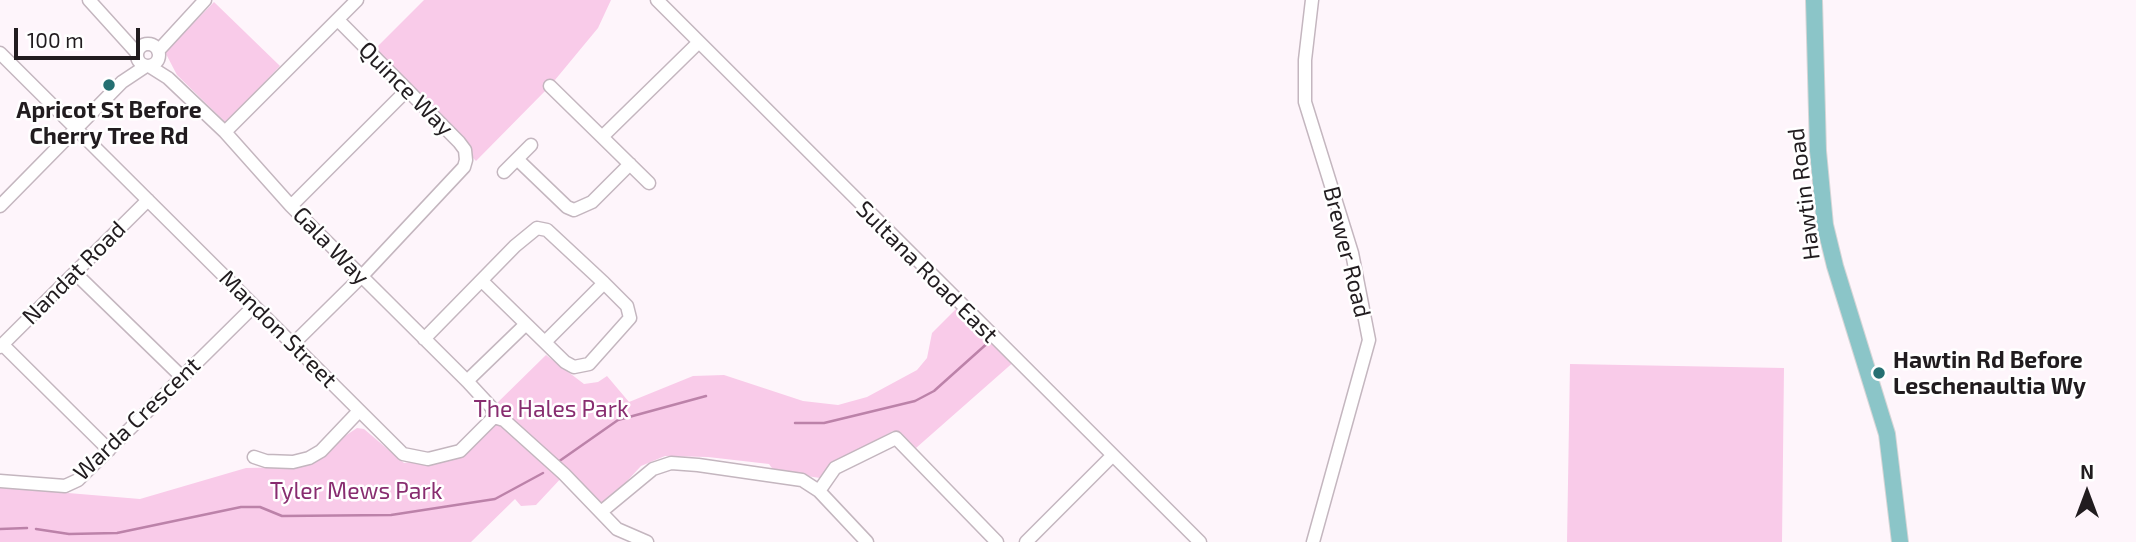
<!DOCTYPE html>
<html>
<head>
<meta charset="utf-8">
<style>
	body { margin:0 }
	#map { position:relative; width:2136px; height:542px; overflow:hidden; background:#fef5fb; font-family:"Exo 2",sans-serif }
	canvas { display:block }
	.north { position:absolute; left:2052px; top:458px; width:70px; height:70px; -webkit-text-stroke:5px #fff; paint-order:stroke; rotate:0deg; font-size:19px; font-weight:700; line-height:28px; text-align:center; color:#211c1f }
	.north::after { content:''; display:block; margin:auto; width:24px; height:32px; background:#211c1f; clip-path:polygon(50% 0,100% 100%,50% 72%,0 100%) }
	.scale { position:absolute; left:14px; top:28px; width:126px; height:32px; box-sizing:border-box; border:4px solid #211c1f; border-top:0; padding-left:9px; font-size:21px; line-height:24px; white-space:nowrap; color:#211c1f; -webkit-text-stroke:5px #fff; paint-order:stroke }
</style>
</head>
<body>
<div id="map">
<canvas width="2136" height="542"></canvas>
<div class="north">N</div>
<div class="scale">100 m</div>
</div>
<script>
const ctx = document.querySelector('canvas').getContext('2d');
ctx.lineJoin = 'round';
function paint(path, color) {
  ctx.fillStyle = color;
  ctx.fill(path, 'evenodd');
}
function shape(rows) {
  const path = new Path2D();
  for (const r of rows) {
    if (r.length === 3) {
      path.moveTo(r[0] + r[2], r[1]);
      path.arc(r[0], r[1], r[2], 0, 2 * Math.PI);
      continue;
    }
    path.moveTo(r[0], r[1]);
    for (let i = 2; i < r.length; i += 2) path.lineTo(r[i], r[i + 1]);
  }
  return path;
}
function trace(path, color, width, dash) {
  ctx.strokeStyle = color;
  ctx.lineWidth = width;
  ctx.lineCap = dash ? 'butt' : 'round';
  ctx.setLineDash(dash || []);
  ctx.stroke(path);
}
function write(font, color, halo, rows, align = 'center') {
  ctx.font = font + ' "Exo 2",sans-serif';
  ctx.lineWidth = 5;
  ctx.setLineDash([]);
  ctx.textBaseline = 'middle';
  ctx.strokeStyle = halo;
  ctx.fillStyle = color;
  for (const [text, x, y, turn = 0] of rows) {
    ctx.save();
    ctx.translate(x, y);
    ctx.rotate((+turn || 0) * Math.PI / 180);
    ctx.textAlign = isNaN(turn) ? turn : align;
    if (halo) ctx.strokeText(text, 0, 0);
    ctx.fillText(text, 0, 0);
    ctx.restore();
  }
}
const green = shape([
	[424,0,611,0,598,28,550,86,476,161,371,53],
	[214,2,280,66,226,123,177,75,165,52],
	[960,305,1016,360,916,448,900,432,893,431,835,463,820,478,774,471,769,464,708,457,665,456,641,466,616,493,595,507,564,475,536,505,521,506,515,499,471,542,0,542,0,485,8,488,140,499,246,468,299,467,357,428,364,429,404,463,443,457,480,433,492,408,546,355,584,384,598,382,607,376,629,402,693,376,724,375,803,401,838,405,867,397,917,370,927,358,932,333],
	[1570,364,1784,368,1782,542,1567,542]
]);
const stream = shape([
	[795,423,824,423,915,401,934,391,991,340],
	[558,462,618,420,706,396],
	[0,529,27,528],
	[36,529,69,534,117,533,241,507,260,507,282,516,391,515,495,499,543,473]
]);
const minor = shape([
	[89,0,137,53],
	[657,0,1200,542],
	[1312,0,1305,60,1305,102,1352,253,1369,340,1313,542],
	[148,55,11],
	[158,51,205,0],
	[0,53,403,454,428,459,460,451,494,417],
	[149,66,168,78,225,132,291,206,467,381,492,408,494,417,504,420,564,474,617,529,647,542],
	[550,86,649,183],
	[225,132,357,0],
	[603,136,699,42],
	[531,145,517,159,567,207,574,210,592,202,630,164],
	[504,172,517,159],
	[0,206,122,82,146,66],
	[291,206,407,90],
	[75,273,182,377],
	[424,339,515,246,537,228,547,230,604,283,627,306,630,318,589,364,574,367,565,362,482,281],
	[545,342,604,283],
	[293,344,361,277,464,167,466,160,465,150,459,142,338,20],
	[3,345,109,450],
	[0,347,148,200],
	[467,381,526,324],
	[254,457,266,461,293,462,309,458,321,451,359,411],
	[0,481,65,486,78,480,254,306],
	[819,491,835,468,896,438,997,542],
	[601,512,653,469,671,463,698,465,802,480,819,491,867,542],
	[1026,542,1112,456]
]);
const major = shape([
	[1814,0,1818,151,1825,225,1835,266,1887,434,1900,542]
]);
const markers = [
	[109,85,7,"#257072"],
	[1879,373,7,"#257072"]
];
const streetNames = [
	["Quince Way",406,89,45],
	["Hawtin Road",1804,194,-97],
	["Gala Way",331,246,46],
	["Brewer Road",1347,252,76],
	["Sultana Road East",927,272,45],
	["Nandat Road",74,273,-45],
	["Mandon Street",278,329,45],
	["Warda Crescent",137,419,-44]
];
const poiNames = [
	["Apricot St Before",109,110],
	["Cherry Tree Rd",109,136],
	["Hawtin Rd Before",1893,360,"left"],
	["Leschenaultia Wy",1893,386,"left"]
];
const parkNames = [
	["The Hales Park",551,409],
	["Tyler Mews Park",356,491]
];
paint(green, '#f9cbe9');
trace(stream, '#bc82a9', 2.5);
trace(minor, '#c4b6bf', 15);
trace(major, '#d7d6d7', 18);
trace(minor, '#fff', 12);
trace(major, '#8bc5c8', 16);
for (const [x, y, r, color] of markers) {
  const dot = new Path2D();
  dot.arc(x, y, r, 0, 2 * Math.PI);
  ctx.fillStyle = color;
  ctx.fill(dot);
  trace(dot, '#fff', 2.5);
}
write('23px', '#211c1f', '#fff', streetNames);
write('bold 23px', '#211c1f', '#fff', poiNames);
write('23px', '#882d70', '#fff', parkNames);
</script>
</body>
</html>
